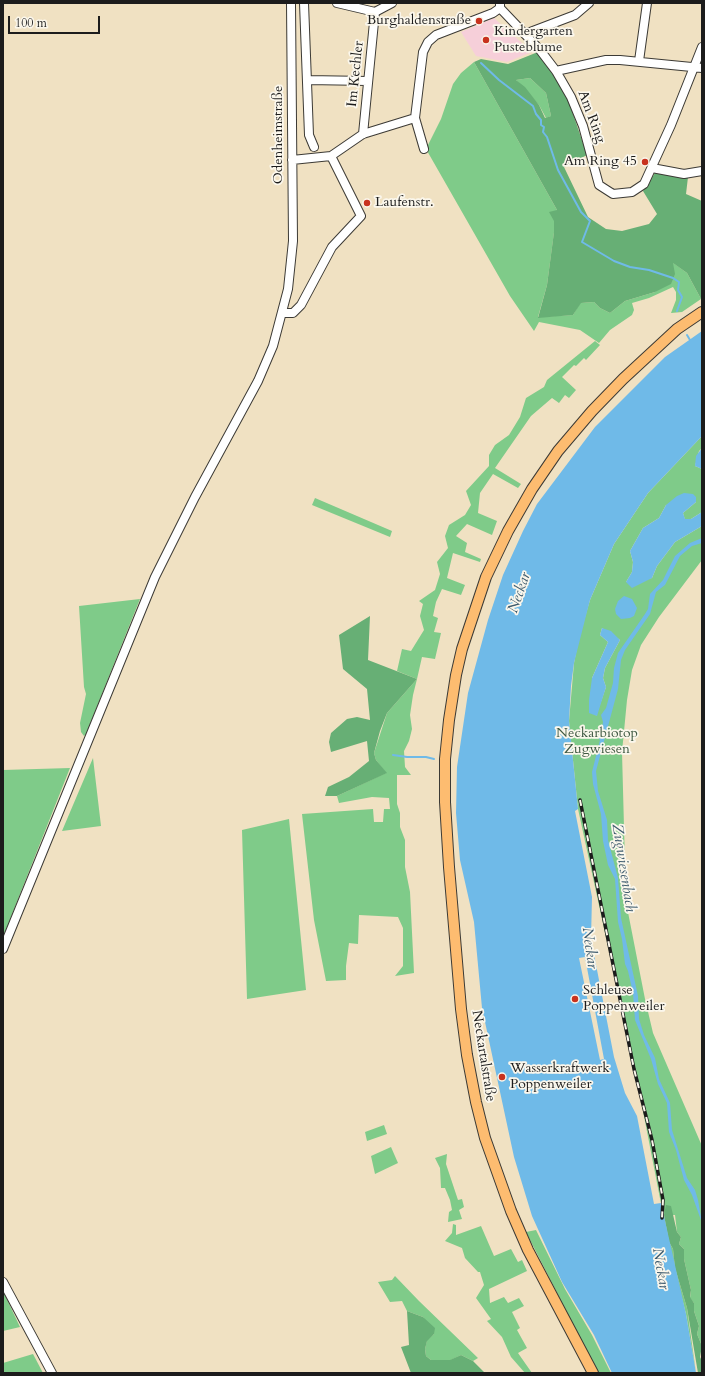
<!DOCTYPE html>
<html>
<head>
<meta charset="utf-8">
<style>
	body { margin:0 }
	#map { position:relative; width:705px; height:1376px; overflow:hidden; background:#f0e1c2; font-family:Cardo,serif }
	canvas { display:block }
	.frame { position:absolute; inset:0; border:4px solid #1c1c1c; pointer-events:none }
	.scale { position:absolute; left:8px; top:16px; width:92px; height:18px; box-sizing:border-box; border:2px solid #1c1c1c; border-top:0; padding-left:5px; font-size:12px; line-height:14px; white-space:nowrap; color:#1c1c1c; -webkit-text-stroke:3px #fbf7ec; paint-order:stroke }
</style>
</head>
<body>
<div id="map">
<canvas width="705" height="1376"></canvas>
<div class="frame"></div>
<div class="scale">100 m</div>
</div>
<script>
const ctx = document.querySelector('canvas').getContext('2d');
ctx.lineJoin = 'round';
function paint(path, color) {
  ctx.fillStyle = color;
  ctx.fill(path, 'evenodd');
}
function shape(rows) {
  const path = new Path2D();
  for (const r of rows) {
    path.moveTo(r[0], r[1]);
    for (let i = 2; i < r.length; i += 2) path.lineTo(r[i], r[i + 1]);
  }
  return path;
}
function trace(path, color, width, dash) {
  ctx.strokeStyle = color;
  ctx.lineWidth = width;
  ctx.lineCap = dash ? 'butt' : 'round';
  ctx.setLineDash(dash || []);
  ctx.stroke(path);
}
function write(font, color, halo, rows, align = 'center') {
  ctx.font = font + ' Cardo,serif';
  ctx.lineWidth = 3.5;
  ctx.setLineDash([]);
  ctx.textBaseline = 'middle';
  ctx.strokeStyle = halo;
  ctx.fillStyle = color;
  for (const [text, x, y, turn = 0] of rows) {
    ctx.save();
    ctx.translate(x, y);
    ctx.rotate((+turn || 0) * Math.PI / 180);
    ctx.textAlign = isNaN(turn) ? turn : align;
    if (halo) ctx.strokeText(text, 0, 0);
    ctx.fillText(text, 0, 0);
    ctx.restore();
  }
}
const built = shape([
	[494,18,532,52,507,62,476,56,461,32]
]);
const green = shape([
	[474,62,557,210,547,285,538,317,573,315,580,303,594,302,600,308,610,313,625,301,655,292,672,262,687,273,701,299,682,312,671,313,676,300,676,292,673,287,649,298,632,303,634,310,632,315,610,330,599,343,580,330,539,322,534,331,510,296,426,149,441,119,453,84,461,73],
	[530,78,546,93,551,116,546,118,539,105,516,80],
	[595,341,600,345,586,360,584,358,576,366,574,365,562,377,576,390,569,398,565,395,559,403,552,398,531,416,495,468,521,484,518,488,493,474,480,493,478,513,497,521,492,535,467,524,456,536,467,543,465,552,481,559,480,562,453,553,447,578,465,585,461,595,442,589,436,602,433,616,438,618,434,632,441,633,435,659,422,657,417,679,413,695,410,715,412,729,409,741,404,751,405,767,411,775,397,775,397,804,400,813,400,827,405,840,405,867,410,892,414,973,395,976,403,966,403,928,398,917,359,915,358,944,349,943,346,966,346,980,326,981,314,920,302,814,373,809,374,822,383,822,384,809,390,809,389,798,372,797,339,803,337,796,386,773,376,760,374,753,387,713,417,679,397,671,402,649,411,651,424,630,420,616,423,604,419,601,435,590,440,574,437,562,448,548,445,536,449,525,465,515,471,505,466,491,489,466,489,455,495,445,509,435,520,417,526,398,544,387,547,380],
	[702,436,702,448,699,451,695,466,702,469,702,512,691,519,685,520,683,513,696,502,666,505,659,518,643,528,630,551,633,562,632,572,626,582,652,578,657,566,675,542,702,526,702,560,659,617,641,645,632,670,627,700,622,752,626,902,645,999,653,1033,702,1146,702,1346,697,1334,699,1326,694,1311,694,1303,690,1298,691,1290,684,1259,684,1249,679,1244,681,1237,677,1232,675,1215,664,1215,669,1242,673,1249,675,1268,687,1308,696,1373,686,1314,671,1255,636,1075,578,809,569,721,574,663,579,637,590,600,614,544,648,493],
	[602,628,620,640,605,668,603,678,606,687,596,716,592,678,608,642,600,635],
	[315,498,392,531,390,537,312,505],
	[140,599,86,734,84,736,81,732,80,723,86,694,84,687,79,606],
	[93,758,101,826,62,831],
	[70,768,3,937,3,770],
	[289,819,306,990,247,999,242,830],
	[384,1125,387,1134,367,1141,365,1132],
	[391,1147,398,1163,375,1174,371,1156],
	[447,1154,446,1164,458,1200,462,1199,464,1207,459,1210,462,1219,448,1222,449,1212,452,1210,450,1200,445,1188,441,1188,440,1168,435,1158],
	[453,1224,456,1225,456,1235,481,1226,494,1256,511,1249,518,1262,522,1260,527,1271,489,1289,490,1303,504,1297,508,1303,519,1298,524,1306,512,1312,520,1328,517,1330,527,1348,518,1353,532,1373,525,1373,511,1357,502,1337,487,1321,491,1319,476,1298,484,1285,480,1272,478,1272,465,1258,462,1248,445,1241,452,1233],
	[536,1230,565,1289,592,1335,611,1373,598,1373,526,1232],
	[395,1276,419,1301,478,1358,473,1361,461,1355,451,1360,441,1361,431,1360,426,1356,425,1349,427,1340,434,1334,423,1317,407,1311,402,1301,390,1302,378,1282,392,1280],
	[3,1291,20,1327,3,1331],
	[33,1354,43,1373,3,1373,3,1363]
]);
const forest = shape([
	[538,52,554,74,568,99,587,155,564,167,588,217,606,229,622,231,649,224,657,214,643,191,657,170,688,177,686,194,702,201,701,299,687,273,673,263,675,274,671,284,655,292,625,301,610,313,600,308,594,302,581,303,573,315,538,318,547,285,554,232,554,221,549,212,557,210,474,62,481,59,508,64],
	[530,78,546,93,551,116,545,118,539,105,525,87,516,80],
	[370,616,368,660,417,679,387,713,380,731,374,753,376,760,387,773,337,796,325,796,328,787,349,777,369,761,367,741,331,752,329,742,331,733,347,719,357,717,370,720,367,689,343,669,339,635],
	[666,1205,671,1206,677,1232,681,1237,679,1244,684,1249,684,1259,691,1290,690,1297,694,1303,694,1311,699,1326,697,1334,702,1346,700,1357,702,1361,702,1373,698,1373,687,1308,675,1268,673,1249,669,1242,664,1215],
	[407,1311,423,1317,435,1328,434,1334,427,1341,425,1349,426,1356,431,1360,450,1360,461,1355,473,1361,485,1373,411,1373,401,1347,409,1345]
]);
const water = shape([
	[702,331,702,436,648,493,614,544,590,600,574,663,571,686,569,721,578,809,575,811,592,897,591,939,614,1057,625,1093,637,1116,654,1204,661,1203,686,1314,696,1373,612,1373,594,1335,562,1282,532,1216,514,1157,482,1008,474,922,460,860,456,813,457,767,468,693,488,620,503,575,523,531,537,504,595,427,665,357],
	[585,957,604,1059,600,1060,579,958],
	[702,448,702,469,695,466,696,456],
	[684,493,693,494,696,497,696,502,683,513,685,519,691,519,702,512,702,526,675,542,657,566,652,578,632,588,626,582,632,572,633,562,630,551,643,528,659,518,666,505,677,496],
	[702,538,702,543,692,546,680,556,665,585,656,592,650,614,625,650,621,660,618,689,596,771,598,791,607,820,608,840,618,878,621,918,638,996,639,1019,644,1035,655,1058,659,1079,670,1103,672,1130,687,1178,695,1190,698,1200,702,1223,692,1195,684,1180,676,1150,669,1132,667,1103,658,1084,651,1059,635,1020,633,993,628,971,625,964,622,939,618,922,615,879,608,865,603,841,601,814,593,784,592,772,600,740,598,737,601,733,603,722,601,715,606,708,613,683,614,668,618,653,645,614,648,609,650,594,663,580,675,556,690,543],
	[624,596,632,599,637,608,634,616,630,618,621,619,616,614,615,609,618,601],
	[602,628,611,631,620,640,605,668,603,678,606,687,597,716,589,713,589,700,592,678,608,642,600,635]
]);
const stream = shape([
	[481,63,499,80,533,106,536,114,541,120,541,125,544,127,543,132,547,137,558,170,581,212,590,221,582,242,614,261,630,267,649,270,673,278,679,282,678,290,682,297,677,311],
	[687,335,690,340],
	[393,755,407,757,426,757,434,759]
]);
const minor = shape([
	[304,3,309,135,314,147],
	[337,3,375,12],
	[500,3,500,8,540,50,556,71,571,97,583,126,599,185,613,194,632,192,644,184,671,125,702,47],
	[375,12,392,3],
	[525,34,575,15,589,3],
	[639,61,647,3],
	[556,71,606,60,620,60,702,68],
	[307,80,368,81],
	[363,134,375,12],
	[424,149,415,118,423,52,428,42,436,35,493,13,500,8],
	[292,160,331,156,363,134,415,118],
	[652,168,684,174,702,171],
	[283,313,293,313,301,305,332,247,361,216,331,156],
	[3,949,155,577,195,497,258,381,273,346,288,289,293,241,291,3],
	[3,1282,52,1373]
]);
const major = shape([
	[593,1373,528,1250,511,1211,485,1138,476,1102,467,1055,461,1009,449,867,445,802,445,759,449,720,456,675,462,649,486,577,508,531,532,489,558,451,592,411,623,379,677,329,702,312]
]);
const rail = shape([
	[580,800,634,1069,652,1140,663,1200,662,1218]
]);
const markers = [
	[479,21,4,"#c8321e"],
	[486,40,4,"#c8321e"],
	[645,162,4,"#c8321e"],
	[367,203,4,"#c8321e"],
	[575,999,4,"#c8321e"],
	[502,1077,4,"#c8321e"]
];
const poiNames = [
	["Burghaldenstraße",471,21,"right"],
	["Kindergarten",494,32],
	["Pusteblume",494,48],
	["Am Ring 45",637,162,"right"],
	["Laufenstr.",375,203],
	["Schleuse",583,991],
	["Poppenweiler",583,1007],
	["Wasserkraftwerk",510,1069],
	["Poppenweiler",510,1085]
];
const streetNames = [
	["Im Kechler",356,74,-84],
	["Am Ring",591,117,69],
	["Odenheimstraße",279,135,-90],
	["Neckartalstraße",483,1056,81]
];
const parkNames = [
	["Neckarbiotop",597,734],
	["Zugwiesen",597,750]
];
const waterNames = [
	["Neckar",520,593,-71],
	["Zugwiesenbach",623,868,81],
	["Neckar",589,948,82],
	["Neckar",660,1269,80]
];
paint(built, '#f6cfd9');
paint(green, '#7fcb89');
paint(forest, '#67af75');
paint(water, '#6fbae8');
trace(stream, '#6fbae8', 2);
trace(minor, '#3c3a35', 10);
trace(major, '#3c3a35', 12);
trace(minor, '#fff', 8);
trace(major, '#fdbc70', 10);
trace(rail, '#1c1c1c', 3.5);
trace(rail, '#fbf7ec', 2, [6]);
for (const [x, y, r, color] of markers) {
  const dot = new Path2D();
  dot.arc(x, y, r, 0, 2 * Math.PI);
  ctx.fillStyle = color;
  ctx.fill(dot);
  trace(dot, '#fbf7ec', 1.5);
}
write('14px', '#1c1c1c', '#fbf7ec', poiNames, 'left');
write('14px', '#1c1c1c', '#fbf7ec', streetNames);
write('14px', '#3f5942', '#fbf7ec', parkNames);
write('italic 15px', '#3d5b6e', '#fbf7ec', waterNames);
</script>
</body>
</html>
